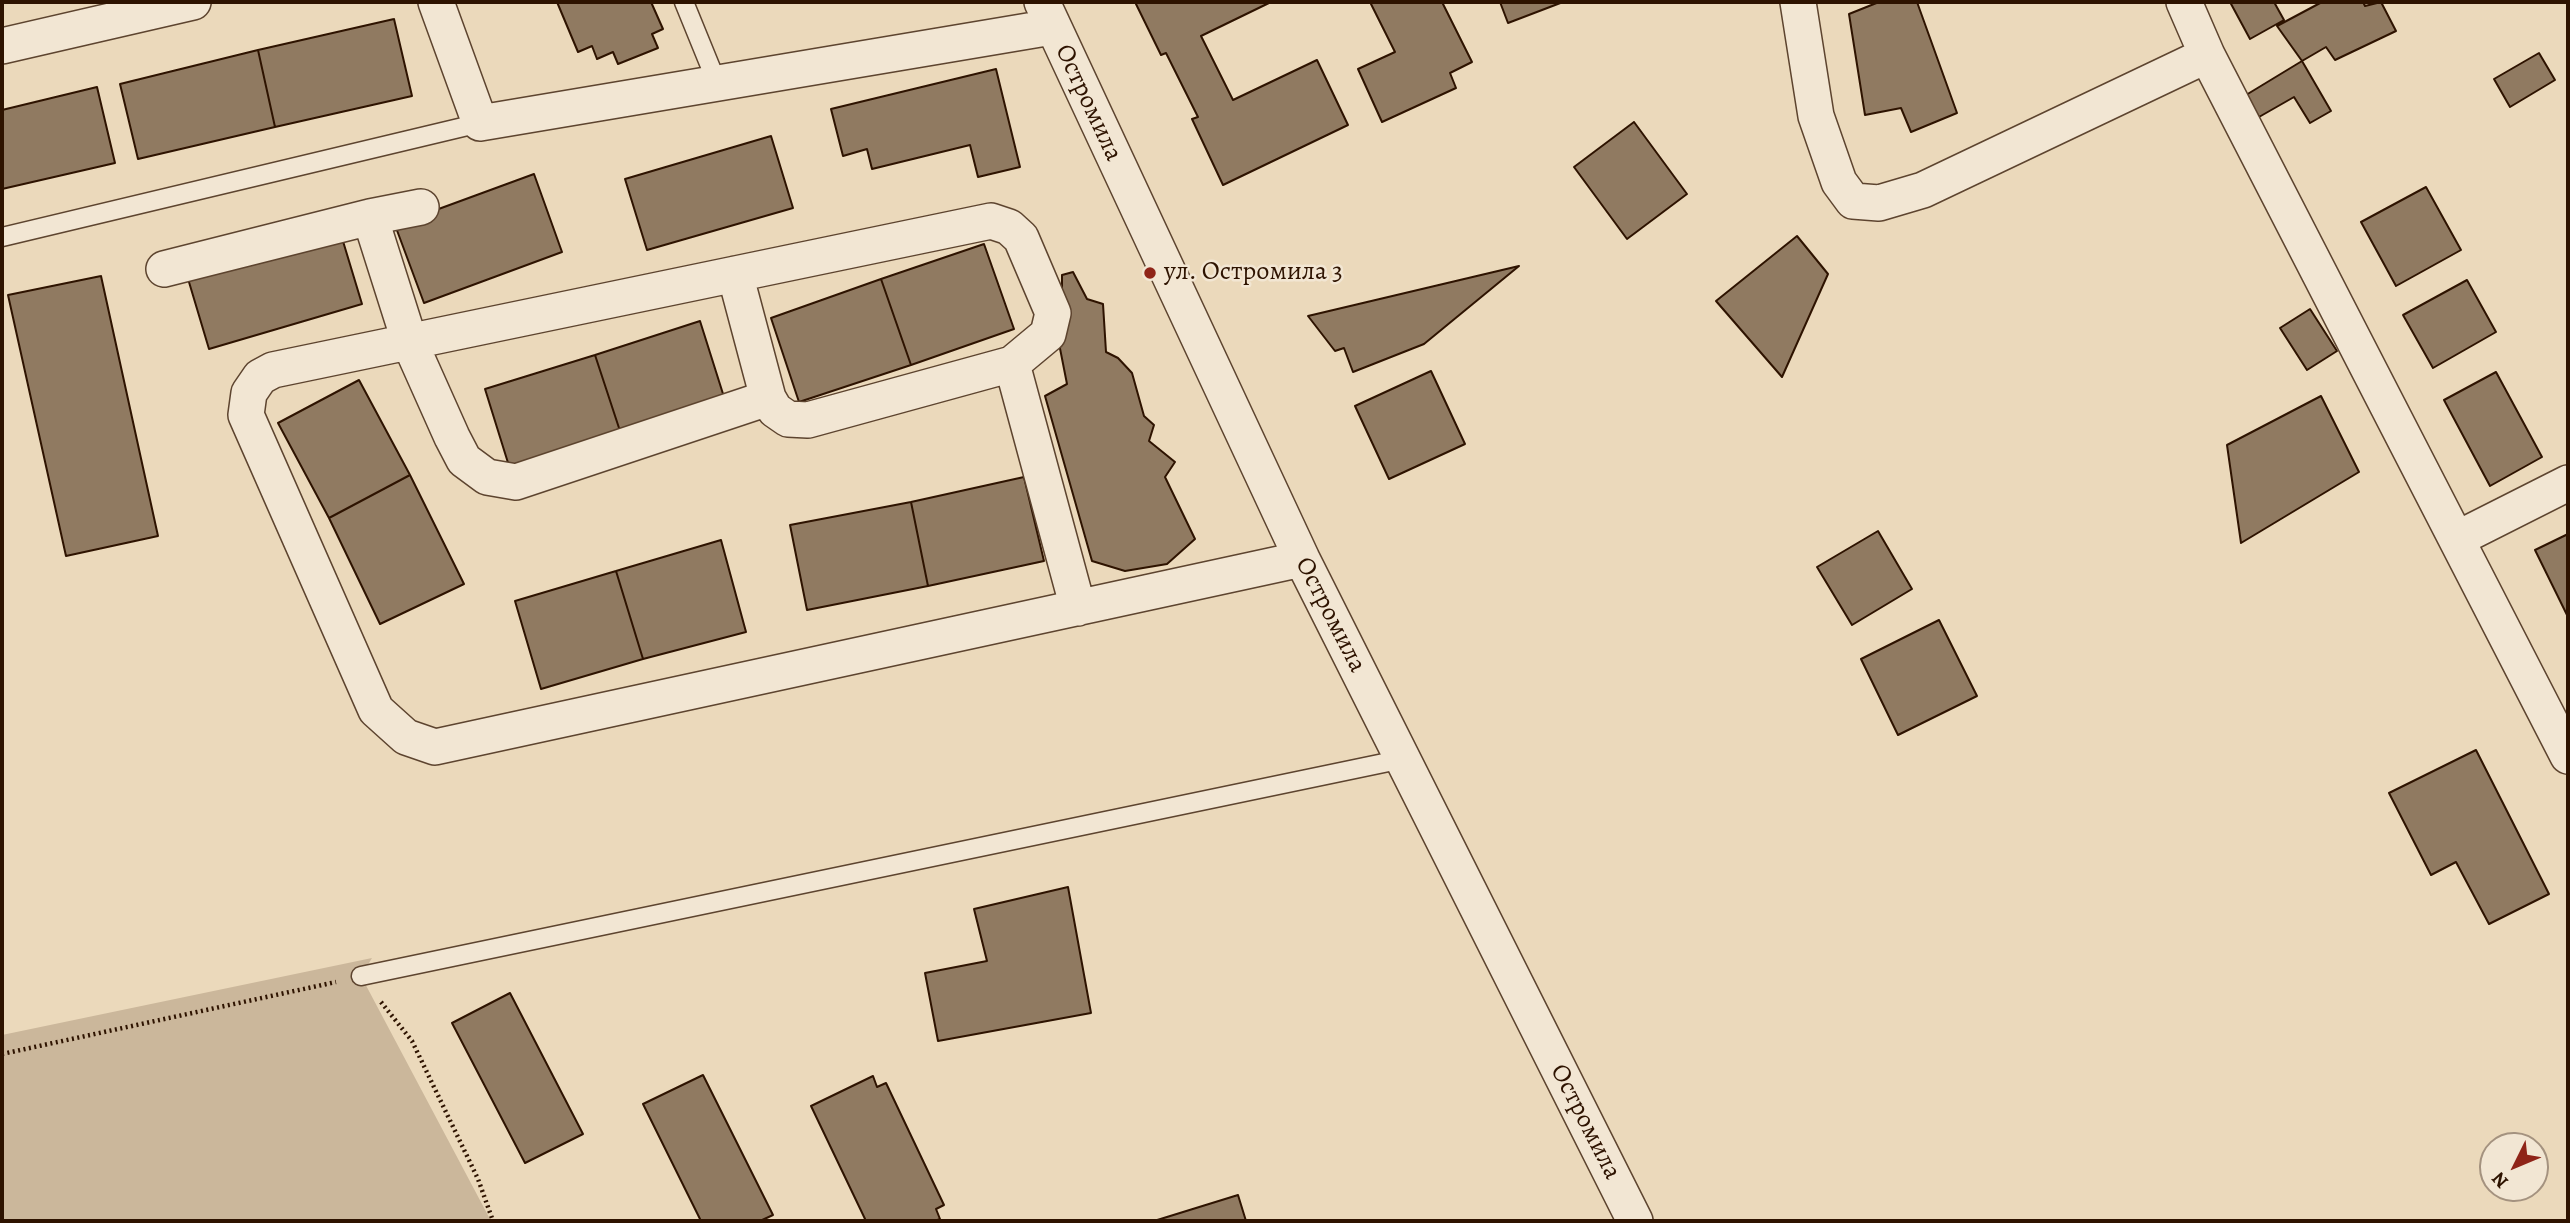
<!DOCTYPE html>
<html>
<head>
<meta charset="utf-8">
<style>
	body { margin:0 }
	#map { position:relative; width:2570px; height:1223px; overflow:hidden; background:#ebd9bb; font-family:Alegreya,serif }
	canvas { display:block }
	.frame { position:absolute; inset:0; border:4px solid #2e1300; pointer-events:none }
	.north { position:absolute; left:2479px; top:1132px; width:70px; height:70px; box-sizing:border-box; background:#f2e6d3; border:2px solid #a4927f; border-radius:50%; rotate:227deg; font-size:19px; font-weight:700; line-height:28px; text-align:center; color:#2e1300 }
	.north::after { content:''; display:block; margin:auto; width:24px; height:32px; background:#8f2418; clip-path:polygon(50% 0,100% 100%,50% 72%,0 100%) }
</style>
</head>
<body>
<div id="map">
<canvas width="2570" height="1223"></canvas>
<div class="frame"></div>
<div class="north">N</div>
</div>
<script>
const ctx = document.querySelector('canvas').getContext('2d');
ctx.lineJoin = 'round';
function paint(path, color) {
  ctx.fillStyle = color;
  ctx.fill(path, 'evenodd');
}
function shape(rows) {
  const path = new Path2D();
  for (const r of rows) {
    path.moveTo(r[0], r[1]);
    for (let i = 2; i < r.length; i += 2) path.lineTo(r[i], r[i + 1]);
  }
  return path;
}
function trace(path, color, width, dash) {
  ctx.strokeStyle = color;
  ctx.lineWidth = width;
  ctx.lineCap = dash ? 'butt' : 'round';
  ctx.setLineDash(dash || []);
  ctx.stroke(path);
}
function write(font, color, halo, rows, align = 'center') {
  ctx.font = font + ' Alegreya,serif';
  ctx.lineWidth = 5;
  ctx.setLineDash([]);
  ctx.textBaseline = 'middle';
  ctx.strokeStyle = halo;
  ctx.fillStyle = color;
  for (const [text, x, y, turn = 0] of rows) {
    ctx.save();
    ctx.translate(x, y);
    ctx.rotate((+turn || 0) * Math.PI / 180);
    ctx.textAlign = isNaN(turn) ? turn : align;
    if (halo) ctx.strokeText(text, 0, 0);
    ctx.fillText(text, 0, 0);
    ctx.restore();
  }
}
const green = shape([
	[372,958,361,976,491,1221,2,1221,2,1035]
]);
const building = shape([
	[557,2,651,2,663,29,652,34,658,48,618,64,613,52,597,59,592,46,578,52,557,2],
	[1135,2,1271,2,1201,36,1233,100,1317,60,1348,125,1223,185,1192,119,1198,117,1166,53,1161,55,1135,2],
	[1370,2,1442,2,1472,62,1450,73,1456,88,1382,122,1358,69,1395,52,1370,2],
	[1500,2,1563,2,1508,23,1500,2],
	[1879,2,1917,2,1957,113,1911,132,1901,108,1865,115,1849,14,1879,2],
	[2230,2,2274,2,2284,20,2250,39,2230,2],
	[2322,2,2363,2,2365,6,2381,2,2396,31,2335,60,2326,47,2302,61,2277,26,2322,2],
	[394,19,412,96,275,127,258,50,394,19],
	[258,50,275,127,138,159,120,84,258,50],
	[2539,53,2555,80,2510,107,2494,79,2539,53],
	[2302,61,2331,111,2310,123,2294,97,2259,117,2246,95,2302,61],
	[996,69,1020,167,978,177,970,145,872,169,867,149,843,156,831,109,996,69],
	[97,87,115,163,2,189,2,110,97,87],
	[1634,122,1687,194,1627,239,1574,167,1634,122],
	[771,136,793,208,647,250,625,179,771,136],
	[534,174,562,252,424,303,395,225,534,174],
	[2426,187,2461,250,2396,286,2361,222,2426,187],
	[339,228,362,304,209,349,186,272,339,228],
	[1797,236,1828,274,1782,377,1716,301,1797,236],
	[984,244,1014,329,911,365,881,279,984,244],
	[1519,266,1424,344,1353,372,1344,348,1335,351,1308,316,1519,266],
	[1073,272,1087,299,1103,304,1106,352,1118,358,1132,373,1144,416,1154,425,1149,441,1175,462,1165,477,1195,539,1167,564,1125,571,1092,561,1045,396,1067,384,1054,318,1062,311,1062,275,1073,272],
	[101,276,158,536,66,556,8,295,101,276],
	[881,279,911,365,799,402,771,318,881,279],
	[2467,280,2496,332,2433,368,2403,315,2467,280],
	[2310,309,2337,351,2307,370,2280,328,2310,309],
	[700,321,724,397,620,431,595,355,700,321],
	[595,355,620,431,509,466,485,389,595,355],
	[1431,371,1465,444,1389,479,1355,406,1431,371],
	[2496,372,2542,457,2490,486,2444,400,2496,372],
	[359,380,410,475,329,518,278,423,359,380],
	[2321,396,2359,472,2241,543,2227,445,2321,396],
	[410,475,464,584,380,624,329,518,410,475],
	[1024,477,1044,561,928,586,911,502,1024,477],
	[911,502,928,586,807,610,790,525,911,502],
	[1878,531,1912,589,1852,625,1817,567,1878,531],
	[2568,534,2568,617,2535,550,2568,534],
	[721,540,746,632,643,659,616,571,721,540],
	[616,571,643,659,541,689,515,601,616,571],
	[1939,620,1977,696,1898,735,1861,659,1939,620],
	[2476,750,2549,894,2489,924,2456,862,2431,875,2389,793,2476,750],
	[1068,887,1091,1013,938,1041,925,973,987,961,974,909,1068,887],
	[510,993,583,1134,525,1163,452,1023,510,993],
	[703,1075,773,1215,760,1221,701,1221,643,1104,703,1075],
	[873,1076,877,1087,886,1083,944,1205,936,1209,940,1219,935,1221,866,1221,811,1106,873,1076],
	[1238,1195,1246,1221,1154,1221,1238,1195]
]);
const path = shape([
	[381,1002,412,1041,478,1179,493,1221],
	[2,1054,336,982]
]);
const lane = shape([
	[684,2,717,83],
	[2,237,480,123],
	[361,976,1403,759]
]);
const street = shape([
	[436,2,480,123,1052,27],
	[1042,2,1302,559,1635,1221],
	[1798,2,1816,116,1839,182,1853,201,1879,203,1923,190,2207,55],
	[2184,2,2207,55,2568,756],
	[2,46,193,2],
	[370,217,410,343,452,437,464,460,487,477,516,482,768,398],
	[164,269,370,217,421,207],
	[735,274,768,398,775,410,788,419,808,420,1012,364,1048,334,1053,313,1021,238,1009,227,991,221,273,370,260,377,249,393,246,415,376,710,406,737,435,747,1302,559],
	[1012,364,1078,608],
	[2457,539,2568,483]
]);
const markers = [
	[1150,273,7,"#8f2418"]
];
const streetNames = [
	["Остромила",1088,103,65],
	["Остромила",1330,615,63],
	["Остромила",1585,1122,63]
];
const poiNames = [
	["ул. Остромила 3",1164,273]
];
paint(green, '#cbb79b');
paint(building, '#907a61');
trace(building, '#2e1300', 2);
trace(lane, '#5d442f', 21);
trace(street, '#5d442f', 38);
trace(path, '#2e1300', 4.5, [2, 3.5]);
trace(lane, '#f2e6d3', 18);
trace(street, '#f2e6d3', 35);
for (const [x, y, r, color] of markers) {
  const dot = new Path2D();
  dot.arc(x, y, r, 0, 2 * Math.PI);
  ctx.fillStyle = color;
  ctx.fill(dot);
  trace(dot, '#f2e6d3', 2.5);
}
write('26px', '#2e1300', '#f2e6d3', streetNames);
write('26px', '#2e1300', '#f2e6d3', poiNames, 'left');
</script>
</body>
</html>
